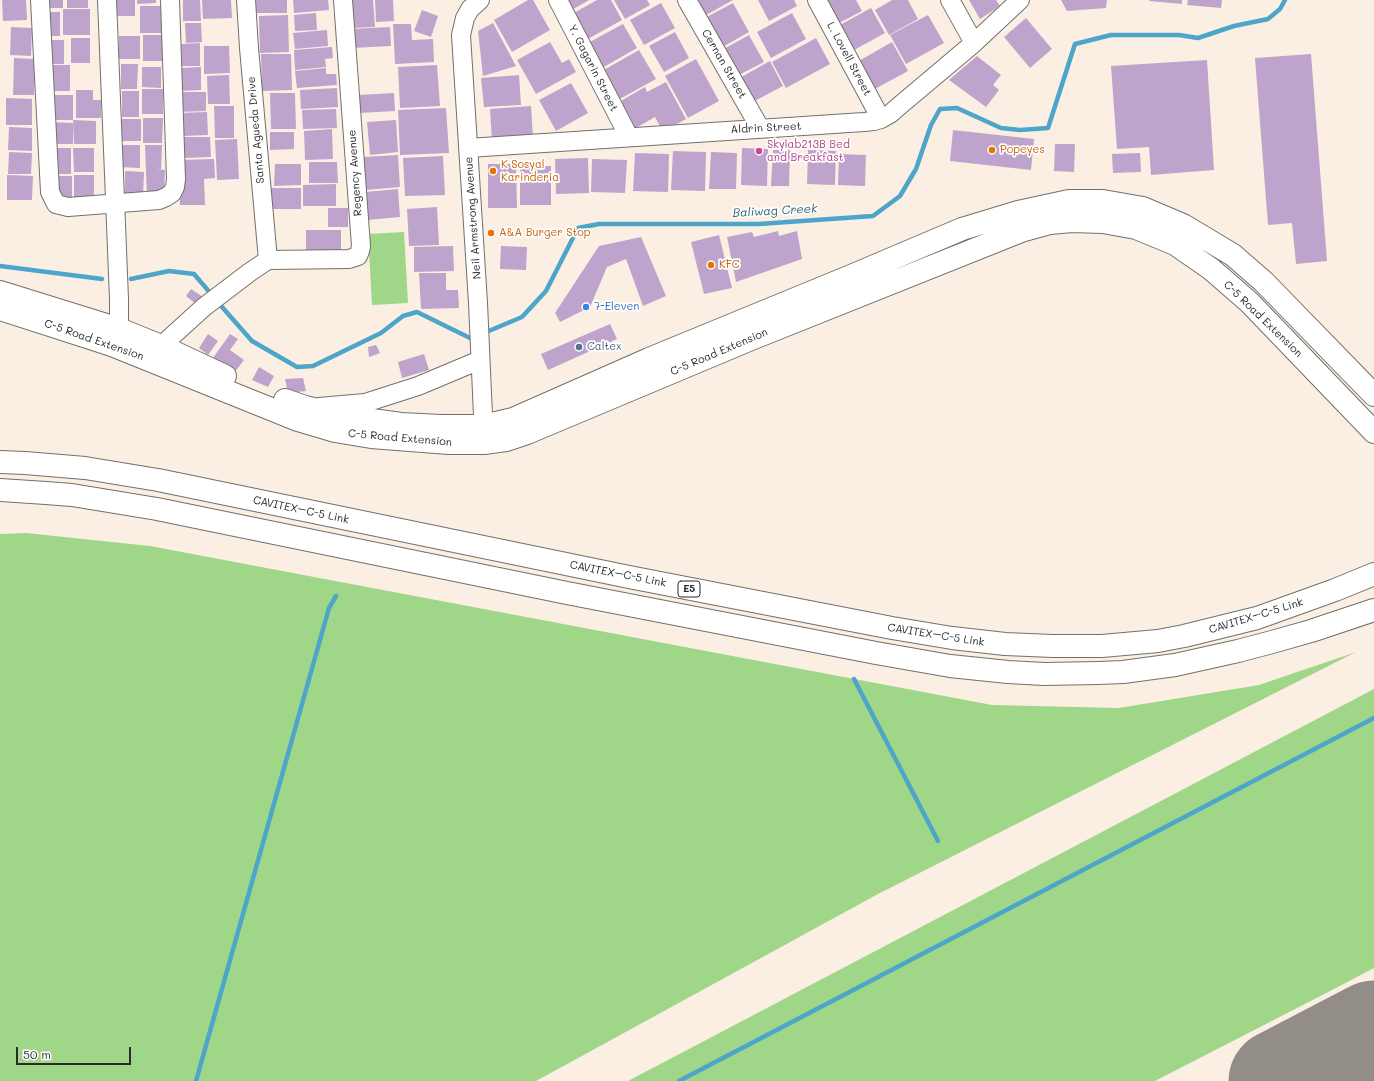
<!DOCTYPE html>
<html>
<head>
<meta charset="utf-8">
<style>
	body { margin:0 }
	#map { position:relative; width:1374px; height:1081px; overflow:hidden; background:#faefe2; font-family:Mali,sans-serif }
	canvas { display:block }
	.scale { position:absolute; left:16px; top:1047px; width:115px; height:18px; box-sizing:border-box; border:2px solid #2b2b2b; border-top:0; padding-left:5px; font-size:12px; line-height:14px; white-space:nowrap; color:#2b2b2b; -webkit-text-stroke:3px #fff; paint-order:stroke }
</style>
</head>
<body>
<div id="map">
<canvas width="1374" height="1081"></canvas>
<div class="scale">50 m</div>
</div>
<script>
const ctx = document.querySelector('canvas').getContext('2d');
ctx.lineJoin = 'round';
function paint(path, color) {
  ctx.fillStyle = color;
  ctx.fill(path, 'evenodd');
}
function shape(rows) {
  const path = new Path2D();
  for (const r of rows) {
    path.moveTo(r[0], r[1]);
    for (let i = 2; i < r.length; i += 2) path.lineTo(r[i], r[i + 1]);
  }
  return path;
}
function trace(path, color, width, dash) {
  ctx.strokeStyle = color;
  ctx.lineWidth = width;
  ctx.lineCap = dash ? 'butt' : 'round';
  ctx.setLineDash(dash || []);
  ctx.stroke(path);
}
function write(font, color, halo, rows, align = 'center') {
  ctx.font = font + ' Mali,sans-serif';
  ctx.lineWidth = 3.5;
  ctx.setLineDash([]);
  ctx.textBaseline = 'middle';
  ctx.strokeStyle = halo;
  ctx.fillStyle = color;
  for (const [text, x, y, turn = 0] of rows) {
    ctx.save();
    ctx.translate(x, y);
    ctx.rotate((+turn || 0) * Math.PI / 180);
    ctx.textAlign = isNaN(turn) ? turn : align;
    if (halo) ctx.strokeText(text, 0, 0);
    ctx.fillText(text, 0, 0);
    ctx.restore();
  }
}
const green = shape([
	[404,232,408,303,372,305,368,234],
	[26,533,150,546,992,705,1119,708,1259,685,1356,652,878,894,536,1081,0,1081,0,534],
	[1374,689,1374,968,1334,989,1155,1081,628,1081]
]);
const stream = shape([
	[0,266,102,279],
	[131,279,169,271,194,274,212,295],
	[222,307,252,341,297,367,313,366,381,333,403,316,417,312,472,339,476,337],
	[484,333,522,317,546,291,578,228,599,224,759,224,873,216,900,196,916,169,931,125,940,109,957,108,1001,128,1020,130,1048,128,1075,44,1111,35,1179,35,1198,38,1234,26,1268,19,1280,9,1285,0],
	[854,679,938,841],
	[196,1081,329,608,336,596],
	[679,1081,1374,718]
]);
const runway = shape([
	[1280,1081,1374,1032]
]);
const building = shape([
	[2,0,26,0,27,20,3,21],
	[41,0,63,0,63,8,41,8],
	[67,0,88,0,88,8,67,8],
	[116,0,135,0,135,16,116,16],
	[137,0,156,0,156,3,137,4],
	[183,0,200,0,201,21,183,21],
	[202,0,231,0,232,18,203,19],
	[254,0,287,0,287,13,254,13],
	[293,0,328,0,329,10,294,13],
	[351,0,373,0,375,27,352,28],
	[375,0,393,0,394,21,376,22],
	[528,0,533,0,550,30,512,52,494,20],
	[564,0,589,0,570,11],
	[597,0,611,0,622,20,586,40,572,14],
	[614,0,647,0,650,5,625,19],
	[688,0,733,0,699,19],
	[758,0,794,0,797,6,769,21],
	[821,0,856,0,862,11,835,25],
	[892,0,908,0,918,19,889,35,875,10],
	[969,0,996,0,1000,6,980,19],
	[1061,0,1107,0,1106,8,1067,11],
	[1150,0,1182,0,1182,4,1149,1],
	[1188,0,1222,0,1221,8,1187,5],
	[661,3,675,28,644,45,630,20],
	[733,3,749,32,719,49,703,19],
	[140,6,161,6,161,33,140,33],
	[871,8,885,33,854,50,840,25],
	[63,9,90,9,90,35,63,35],
	[422,10,438,16,431,37,414,31],
	[47,12,60,12,60,36,47,36],
	[316,13,317,30,295,31,294,15],
	[792,13,806,39,771,58,757,32],
	[288,15,289,52,260,53,259,16],
	[928,15,944,43,906,64,890,35],
	[1026,18,1052,49,1030,68,1004,37],
	[185,23,201,23,202,42,186,43],
	[493,23,516,66,483,76,478,31],
	[393,24,411,24,412,40,433,39,434,62,395,64],
	[623,24,637,48,602,68,588,43],
	[11,27,32,28,31,56,10,55],
	[390,27,391,46,352,48,351,29],
	[327,30,328,46,295,49,293,33],
	[675,32,689,58,664,72,649,46],
	[143,35,163,35,163,61,143,61],
	[749,35,764,62,737,76,722,50],
	[119,36,140,36,140,59,119,59],
	[71,38,90,38,90,63,71,63],
	[816,38,830,64,786,88,772,62],
	[44,40,64,40,64,64,44,64],
	[550,42,562,63,569,59,576,72,536,94,517,60],
	[892,42,908,71,873,90,857,62],
	[200,43,200,66,182,66,181,44],
	[204,46,229,46,230,73,204,74],
	[332,47,333,58,325,59,326,67,295,70,294,50],
	[639,50,656,79,618,100,602,71],
	[261,54,291,54,292,90,262,91],
	[1311,54,1327,261,1296,264,1292,223,1268,225,1255,58],
	[977,56,1001,75,993,85,999,90,986,107,949,80],
	[14,58,35,59,34,95,13,95],
	[696,59,719,101,688,118,665,76],
	[1207,60,1214,170,1151,175,1149,147,1117,149,1111,66],
	[770,61,783,86,749,104,736,80],
	[121,64,138,64,137,89,121,89],
	[52,65,70,65,70,91,52,91],
	[437,65,440,106,400,108,398,67],
	[142,67,161,67,161,88,142,87],
	[201,67,201,90,179,91,179,68],
	[326,68,326,74,336,74,337,85,297,88,295,71],
	[229,75,230,104,208,104,207,76],
	[519,75,521,105,484,107,481,78],
	[666,82,686,119,663,132,655,117,634,129,619,102,645,87,647,92],
	[571,83,588,113,556,131,539,100],
	[337,88,338,107,301,109,300,90],
	[142,89,163,89,163,114,142,114],
	[76,90,93,90,93,100,101,100,101,118,76,118],
	[122,91,139,91,139,117,122,117],
	[178,92,206,92,206,111,178,112],
	[270,93,295,93,296,129,271,129],
	[394,93,395,111,359,113,358,95],
	[47,95,73,95,73,120,47,120],
	[6,98,32,99,32,125,6,125],
	[214,106,234,106,234,138,215,138],
	[531,106,533,138,492,141,490,109],
	[446,108,449,153,400,155,398,110],
	[336,109,337,128,303,129,302,110],
	[207,112,208,135,181,136,181,113],
	[143,118,163,118,162,143,143,143],
	[121,119,141,119,141,141,121,141],
	[73,120,96,121,96,144,74,144],
	[396,120,398,152,370,155,367,122],
	[49,122,73,123,73,144,48,144],
	[9,127,32,128,32,151,8,150],
	[332,129,333,159,305,160,304,131],
	[953,130,1034,139,1031,170,950,161],
	[270,132,294,132,294,149,270,150],
	[184,137,210,137,211,157,184,158],
	[237,139,239,179,217,180,215,140],
	[1055,144,1075,144,1074,172,1054,171],
	[121,145,140,145,140,168,120,167],
	[145,145,162,145,161,169,157,169,165,170,164,198,147,198],
	[51,148,71,148,71,174,51,174],
	[73,148,94,148,94,172,74,172],
	[742,148,768,149,767,186,741,185],
	[773,150,790,150,789,186,771,186],
	[808,150,836,151,835,185,807,184],
	[673,151,706,152,705,191,671,190],
	[9,152,32,153,31,174,8,174],
	[711,152,737,153,736,189,709,189],
	[635,153,669,154,668,192,633,191],
	[1140,153,1141,172,1113,173,1112,154],
	[839,154,866,155,865,186,838,185],
	[398,155,400,187,366,190,363,157],
	[443,156,445,195,405,196,403,158],
	[588,158,589,193,556,194,555,159],
	[214,159,215,178,204,179,205,205,180,205,179,160],
	[592,159,627,160,625,193,591,192],
	[309,162,337,162,338,183,309,183],
	[275,164,301,164,301,185,274,186],
	[488,164,516,164,517,208,488,208],
	[520,166,551,166,551,205,520,205],
	[125,171,144,172,143,197,125,197],
	[7,175,33,176,32,200,7,200],
	[74,175,94,175,94,203,74,203],
	[56,176,72,176,72,202,56,202],
	[336,184,336,206,303,206,303,185],
	[271,188,301,188,301,209,271,209],
	[398,189,400,217,367,220,365,192],
	[437,207,439,245,409,246,407,209],
	[328,208,348,208,348,227,328,227],
	[306,230,341,230,341,256,306,257],
	[778,231,779,236,797,231,802,259,736,282,727,237,752,232,754,237],
	[719,235,732,288,704,294,691,242],
	[641,237,666,296,643,306,626,259,607,267,590,307,560,322,555,313,599,246],
	[453,246,454,271,414,272,414,247],
	[501,246,527,247,526,270,500,269],
	[419,273,446,273,446,290,458,290,459,308,421,309],
	[191,289,203,297,197,305,186,296],
	[610,324,617,339,548,370,541,354],
	[208,334,218,341,208,355,199,348],
	[230,334,238,339,230,350,244,360,234,373,213,358],
	[376,345,380,353,369,357,368,347],
	[424,354,429,370,402,378,398,362],
	[259,367,274,376,268,387,252,380],
	[303,378,306,391,288,393,285,379]
]);
const street = shape([
	[40,0,50,192,56,204,68,207,159,200,166,197,172,193,175,187,176,179,170,0],
	[107,0,119,299,119,329],
	[246,0,249,48,268,260],
	[480,0,470,9,465,18,461,35,478,303,484,438],
	[558,0,629,137],
	[687,0,760,128],
	[817,0,881,119],
	[950,0,974,43],
	[468,148,864,122,874,121,881,119,890,114,898,107,974,43,1020,0],
	[268,260,349,259,358,256,360,251,361,246,343,0],
	[161,346,204,307,250,272,268,260],
	[319,407,365,403,418,386,480,360]
]);
const primary = shape([
	[0,292,119,329,161,346,225,376],
	[0,309,112,345,298,420,335,431,371,437,449,443,484,443,506,440,527,433,751,339,1021,231,1050,223,1072,221,1103,222,1136,228,1175,244,1211,269,1249,302,1374,432],
	[285,400,305,407,343,416,401,424,441,426,483,426,513,419,649,359,851,276,962,229,1018,212,1069,201,1103,201,1143,208,1183,225,1233,255,1264,282,1374,395]
]);
const highway = shape([
	[0,462,25,463,85,468,158,480,629,577,892,628,952,638,1005,644,1053,646,1102,646,1158,641,1184,636,1257,618,1335,590,1374,574],
	[0,490,46,493,72,495,157,509,567,593,876,653,950,666,1008,672,1044,674,1098,673,1123,672,1175,665,1238,651,1272,642,1311,631,1374,610]
]);
const markers = [
	[992,150,4,"#e8710a"],
	[759,151,4,"#d1479c"],
	[493,171,4,"#e8710a"],
	[491,233,4,"#e8710a"],
	[711,265,4,"#e8710a"],
	[586,307,4,"#3f7fe0"],
	[579,347,4,"#5c6f8a"]
];
const shields = [
	[689,589,22]
];
const shieldNames = [
	["E5",689,589]
];
const streetNames = [
	["L. Lovell Street",849,59,62],
	["Cernan Street",724,64,60],
	["Y. Gagarin Street",593,68,63],
	["Aldrin Street",766,128,-3],
	["Santa Agueda Drive",256,130,-95],
	["Regency Avenue",355,173,-94],
	["Neil Armstrong Avenue",473,218,-94],
	["C-5 Road Extension",1263,319,44],
	["C-5 Road Extension",94,340,19],
	["C-5 Road Extension",719,352,-23],
	["C-5 Road Extension",400,438,5],
	["CAVITEX–C-5 Link",301,510,12],
	["CAVITEX–C-5 Link",618,574,11],
	["CAVITEX–C-5 Link",1256,616,-17],
	["CAVITEX–C-5 Link",936,635,9]
];
const hotelNames = [
	["Skylab213B Bed",767,145],
	["and Breakfast",767,158]
];
const foodNames = [
	["Popeyes",1000,150],
	["K Sosyal",501,165],
	["Karinderia",501,178],
	["A&A Burger Stop",499,233],
	["KFC",719,265]
];
const shopNames = [
	["7-Eleven",594,307]
];
const serviceNames = [
	["Caltex",587,347]
];
const waterNames = [
	["Baliwag Creek",775,211,-3]
];
paint(green, '#9fd688');
trace(stream, '#4da5ca', 4.5);
trace(runway, '#928d86', 103);
paint(building, '#bea4cc');
trace(street, '#73706b', 20);
trace(primary, '#73706b', 24);
trace(highway, '#73706b', 24);
trace(street, '#fff', 18);
trace(primary, '#fff', 22);
trace(highway, '#fff', 22);
for (const [x, y, r, color] of markers) {
  const dot = new Path2D();
  dot.arc(x, y, r, 0, 2 * Math.PI);
  ctx.fillStyle = color;
  ctx.fill(dot);
  trace(dot, '#fff', 1.5);
}
for (const [x, y, w] of shields) {
  const box = new Path2D();
  box.roundRect(x - w / 2, y - 8, w, 16, 3);
  ctx.fillStyle = '#fff';
  ctx.fill(box);
  trace(box, '#2b2b2b', 1);
}
write('bold 10px', '#2b2b2b', null, shieldNames);
write('11px', '#2b2b2b', '#fff', streetNames);
write('11px', '#b23c85', '#fff', hotelNames, 'left');
write('11px', '#c56008', '#fff', foodNames, 'left');
write('11px', '#366cbe', '#fff', shopNames, 'left');
write('11px', '#4e5e75', '#fff', serviceNames, 'left');
write('italic 12px', '#3a6273', '#fff', waterNames);
</script>
</body>
</html>
